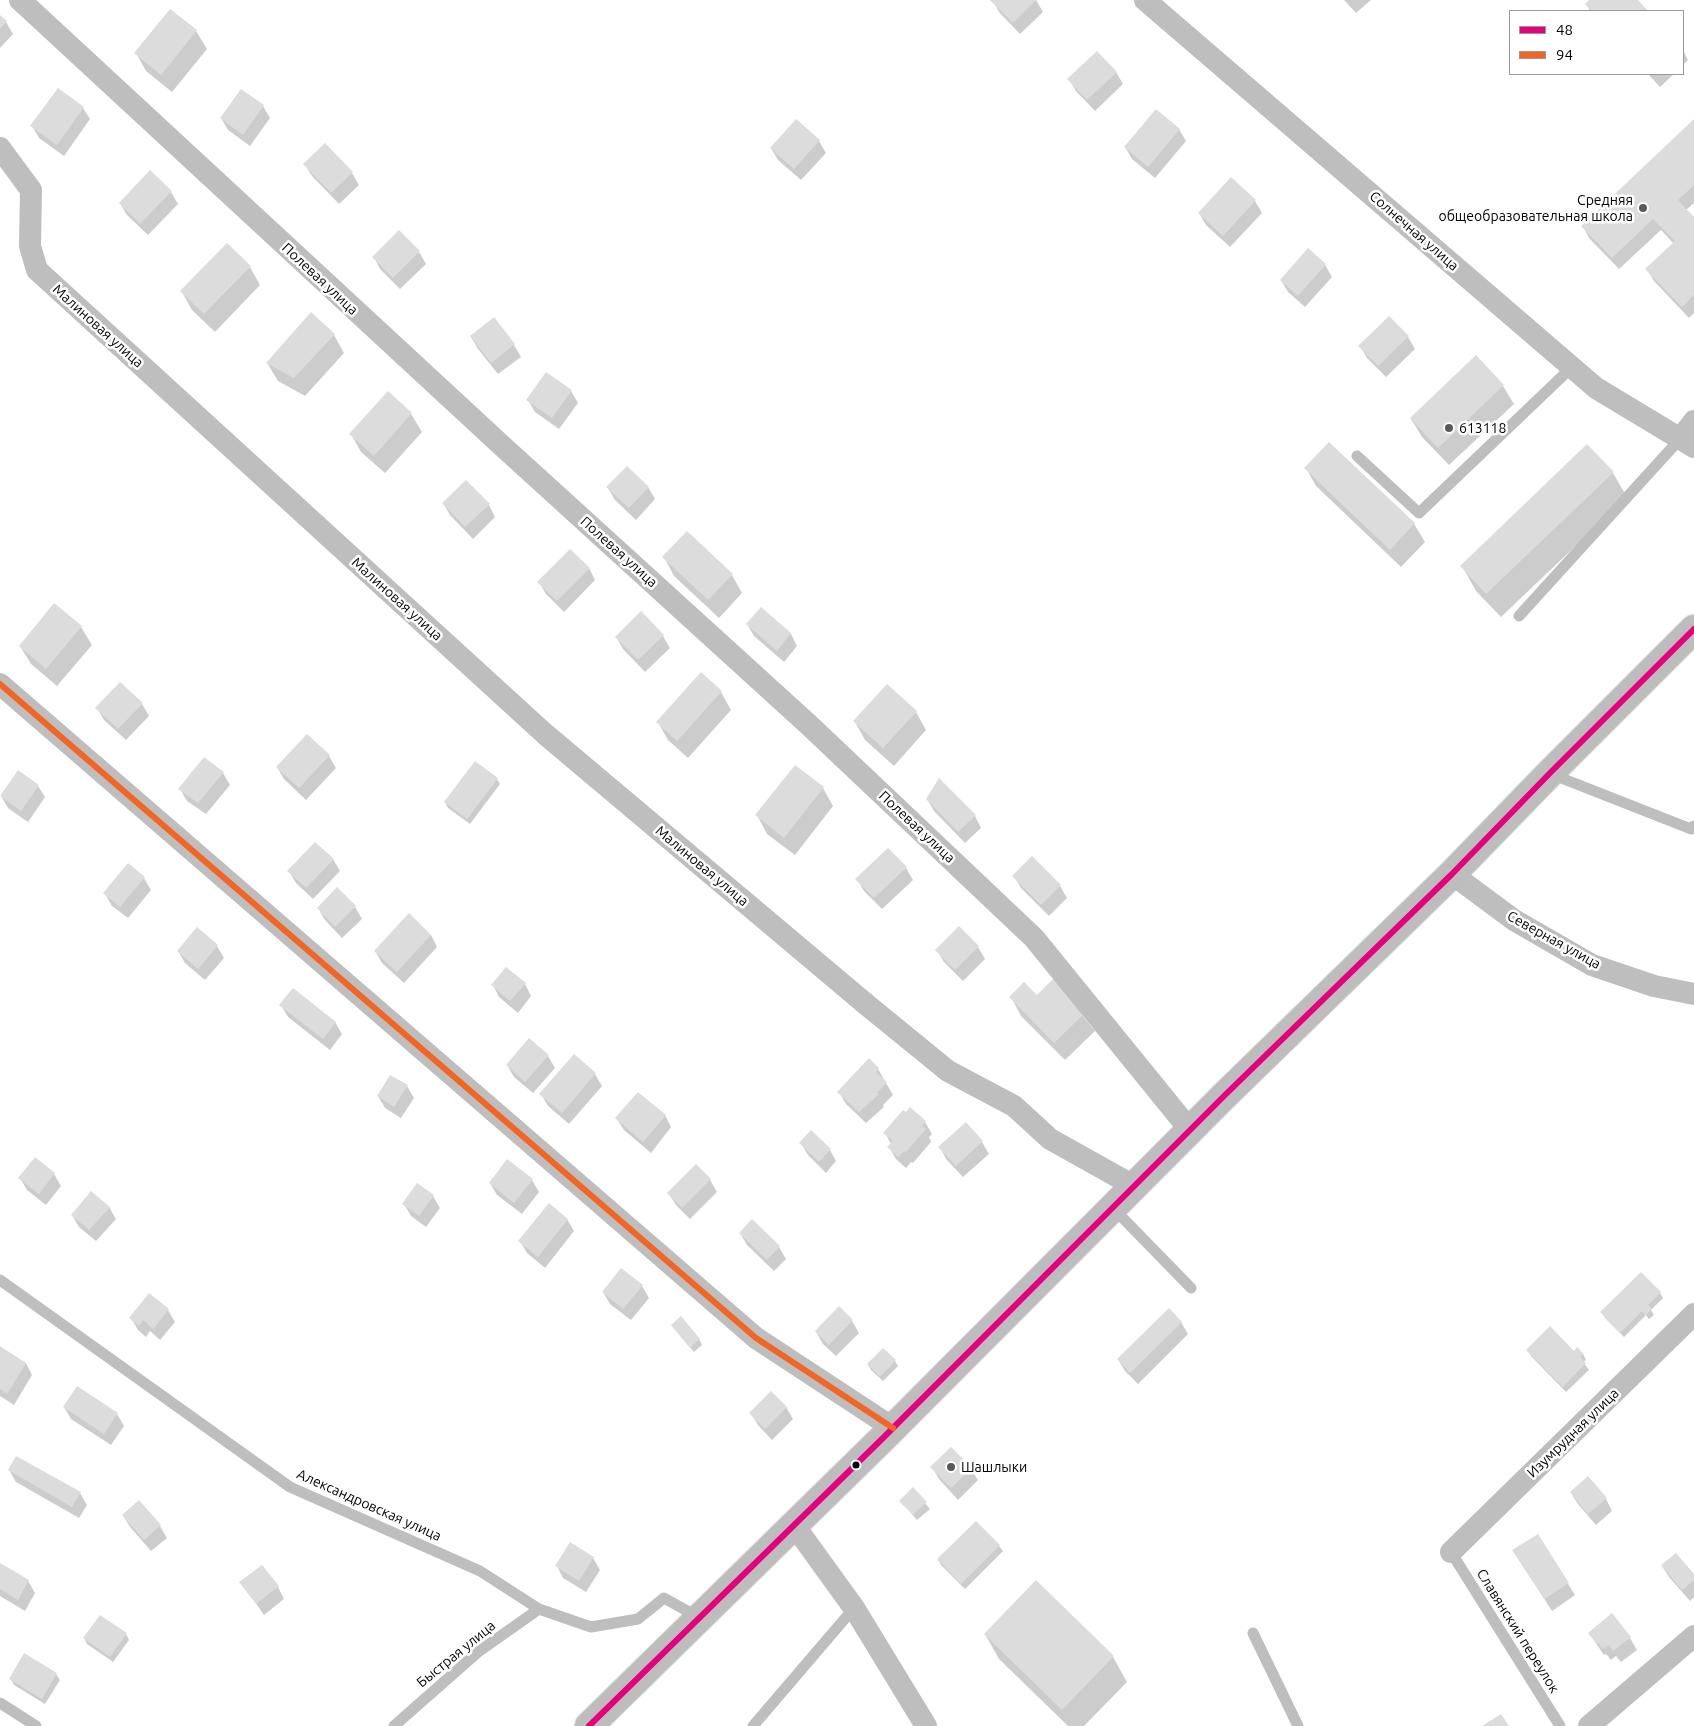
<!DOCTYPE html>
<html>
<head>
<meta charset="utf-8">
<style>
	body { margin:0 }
	#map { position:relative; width:1694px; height:1726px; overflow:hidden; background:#fff; font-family:Ubuntu,sans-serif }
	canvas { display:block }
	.legend { position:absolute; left:1509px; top:10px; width:175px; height:65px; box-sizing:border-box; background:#fff; border:1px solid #999; margin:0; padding:6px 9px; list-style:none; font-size:15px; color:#000 }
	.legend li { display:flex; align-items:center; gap:10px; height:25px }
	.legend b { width:25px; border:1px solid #999 }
</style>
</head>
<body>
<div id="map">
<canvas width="1694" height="1726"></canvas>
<ul class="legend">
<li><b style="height:6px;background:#e5007d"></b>48</li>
<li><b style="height:6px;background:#f26522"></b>94</li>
</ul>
</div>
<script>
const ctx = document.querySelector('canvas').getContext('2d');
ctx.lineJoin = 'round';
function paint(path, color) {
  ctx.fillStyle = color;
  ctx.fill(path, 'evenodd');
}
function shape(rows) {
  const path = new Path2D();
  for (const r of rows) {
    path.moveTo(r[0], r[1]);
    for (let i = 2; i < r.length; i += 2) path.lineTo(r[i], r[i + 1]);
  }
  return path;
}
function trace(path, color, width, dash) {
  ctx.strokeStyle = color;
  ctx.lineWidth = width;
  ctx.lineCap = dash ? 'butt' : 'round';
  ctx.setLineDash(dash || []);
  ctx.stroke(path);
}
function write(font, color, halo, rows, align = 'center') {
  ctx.font = font + ' Ubuntu,sans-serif';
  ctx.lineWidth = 5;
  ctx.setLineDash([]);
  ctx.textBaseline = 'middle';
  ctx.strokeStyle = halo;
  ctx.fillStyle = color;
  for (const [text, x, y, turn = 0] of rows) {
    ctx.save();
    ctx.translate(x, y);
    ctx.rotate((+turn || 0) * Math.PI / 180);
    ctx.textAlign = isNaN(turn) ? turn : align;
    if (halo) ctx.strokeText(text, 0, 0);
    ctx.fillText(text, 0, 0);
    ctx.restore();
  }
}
const shadow = shape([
	[993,0,1036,0,1043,12,1020,34,999,12],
	[1344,0,1371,0,1356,13],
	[1590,0,1636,0,1647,11,1590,11,1586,4],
	[171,10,196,31,207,49,172,92,146,71,136,53],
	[0,16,6,22,13,34,0,48],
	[1683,50,1688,60,1683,65],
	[1116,72,1123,84,1095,111,1076,91,1069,79],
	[1648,74,1674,74,1660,87],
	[242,90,263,106,270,118,250,146,228,130,221,118],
	[83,108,90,119,64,156,39,138,32,126],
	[1694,121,1694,203,1686,210,1694,219,1694,313,1689,318,1654,281,1647,269,1674,244,1661,230,1619,269,1589,238,1583,226],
	[1179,129,1186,141,1155,178,1132,159,1125,147],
	[819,141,826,153,801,180,778,160,771,148],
	[305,165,352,173,359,185,339,204,312,176],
	[171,192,178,204,148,235,127,215,120,203],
	[1255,201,1262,213,1230,247,1206,225,1199,213],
	[419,252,426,264,400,289,380,269,374,257],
	[1325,265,1332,277,1305,307,1288,292,1281,280],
	[250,267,260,285,215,332,192,310,182,292],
	[1389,317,1408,337,1415,349,1386,377,1367,358,1360,346],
	[334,335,344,353,305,396,278,381,267,363],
	[471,337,514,345,521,357,498,374,478,349],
	[1476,357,1503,386,1514,404,1449,465,1422,437,1411,419],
	[571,391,578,403,559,429,535,412,528,400],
	[388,393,411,414,422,432,385,473,361,452,351,434],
	[1329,443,1414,524,1425,542,1401,567,1316,486,1306,468],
	[1613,473,1627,497,1501,617,1476,591,1462,566],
	[648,487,655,499,636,520,615,500,608,488],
	[443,503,489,505,495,517,473,539,450,515],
	[687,533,732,575,742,593,719,618,674,576,664,557],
	[589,568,595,580,564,612,546,594,539,582],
	[55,604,81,627,92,645,57,686,31,664,20,646],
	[761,609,791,634,797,646,784,662,754,636,747,624],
	[663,636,670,648,645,672,623,649,616,637],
	[721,692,731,710,688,758,668,740,658,722],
	[142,704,149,716,126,740,104,720,97,708],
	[916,712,926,730,894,766,865,740,855,722],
	[307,735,329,756,336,768,306,800,284,779,277,767],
	[204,758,223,773,230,785,206,814,187,801,180,789],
	[497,779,500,784,470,824,448,808,445,802],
	[38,786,45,797,28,822,8,808,1,796],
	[823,788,833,806,795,855,767,834,757,815],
	[927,799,975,816,981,828,965,843,934,811],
	[333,859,340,871,313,899,296,883,289,871],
	[906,868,913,880,882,909,864,891,857,879],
	[1014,876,1060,886,1067,898,1049,916,1021,888],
	[144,878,151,890,128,918,112,906,105,894],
	[337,889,355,907,362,919,342,938,325,920,318,908],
	[959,928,978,947,985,959,963,981,944,962,937,950],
	[197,929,217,946,224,958,205,980,185,963,178,951],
	[431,935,437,947,404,983,382,963,375,951],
	[1053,980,1095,1031,1065,1060,1021,1016,1011,997,1037,997],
	[525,984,531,996,518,1013,499,997,493,985],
	[281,1005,335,1022,342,1034,330,1050,288,1017],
	[548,1056,555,1068,533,1093,514,1077,507,1065],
	[574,1056,595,1074,602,1086,569,1124,548,1106,541,1094],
	[869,1060,878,1069,893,1095,883,1105,884,1107,866,1123,846,1104,839,1092],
	[407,1086,414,1098,401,1118,385,1108,378,1096],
	[665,1115,671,1127,651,1153,624,1130,617,1119],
	[925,1122,932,1134,929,1137,931,1142,913,1163,911,1162,906,1168,896,1159,889,1147,891,1144,885,1133],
	[965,1124,982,1142,989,1154,963,1177,946,1159,940,1147],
	[801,1143,830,1150,836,1161,826,1173,808,1155],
	[508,1161,532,1180,539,1192,522,1214,497,1195,490,1183],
	[696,1166,710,1180,717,1192,690,1219,676,1205,669,1194],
	[54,1174,61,1186,46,1205,27,1190,20,1178],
	[433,1196,440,1208,426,1227,411,1216,404,1204],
	[109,1207,116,1219,96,1241,79,1227,72,1215],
	[567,1219,574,1231,545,1268,527,1253,520,1241],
	[752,1221,779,1247,786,1259,774,1271,747,1245,740,1233],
	[642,1286,649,1298,631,1320,610,1304,603,1292],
	[1660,1293,1663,1298,1651,1310,1654,1315,1649,1319,1646,1315,1624,1337,1605,1318,1602,1312],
	[168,1310,175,1322,160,1340,150,1331,146,1337,138,1330,131,1318],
	[852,1321,859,1333,836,1356,823,1344,816,1332],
	[1181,1322,1188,1334,1138,1384,1125,1371,1118,1359],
	[672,1326,699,1339,702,1345,694,1352],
	[0,1348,26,1363,32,1375,14,1405,0,1396],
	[1528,1350,1574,1352,1583,1354,1586,1360,1583,1362,1589,1370,1566,1392,1531,1356],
	[895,1361,898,1366,883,1381,871,1370,868,1365],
	[64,1407,117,1414,124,1426,111,1445,71,1419],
	[786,1407,793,1419,772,1440,758,1425,751,1413],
	[932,1467,971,1469,978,1480,958,1500,939,1479],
	[9,1470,80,1493,87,1505,79,1518,16,1482],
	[913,1489,930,1509,917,1520,901,1501],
	[1571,1493,1606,1499,1612,1511,1596,1525,1578,1504],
	[123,1515,160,1526,167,1538,151,1551,130,1527],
	[976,1522,999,1546,1003,1551,965,1589,941,1565,938,1560],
	[1537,1535,1575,1595,1552,1611,1521,1562],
	[593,1558,600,1570,586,1592,563,1578,557,1566],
	[0,1564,28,1581,35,1593,25,1611,0,1596],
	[1662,1566,1694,1576,1694,1597,1690,1601,1669,1577],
	[241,1582,278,1587,284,1599,264,1615],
	[1036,1582,1113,1657,1127,1682,1084,1726,1068,1726,999,1659,985,1634],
	[1589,1633,1630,1638,1637,1650,1621,1662,1616,1656,1611,1660,1606,1654,1604,1655],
	[126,1634,129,1640,113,1662,87,1644,84,1638],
	[25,1655,56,1674,60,1680,45,1704,14,1685,11,1679]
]);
const building = shape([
	[990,0,1036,0,1013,23],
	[1589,0,1638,0,1648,11,1592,11,1585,4],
	[170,9,197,30,161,75,134,53],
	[0,15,7,21,0,29],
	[1097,51,1117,72,1087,100,1067,79],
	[58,88,84,107,57,145,30,126],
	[241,89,264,105,243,135,220,118],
	[1156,109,1180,129,1148,167,1124,147],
	[796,119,820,140,794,169,770,148],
	[1694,119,1694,185,1678,200,1694,217,1694,295,1682,307,1645,269,1675,241,1653,219,1612,258,1581,226],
	[325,143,353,172,331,193,303,164],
	[150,170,172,191,140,224,119,203],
	[1231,177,1256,200,1223,236,1198,213],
	[399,230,420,251,393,278,372,257],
	[227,243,251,266,204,314,180,291],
	[1308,248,1326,264,1298,296,1280,280],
	[311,312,335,334,294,378,266,363],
	[1389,316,1409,336,1378,366,1358,346],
	[494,317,515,344,491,363,470,336],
	[1476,355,1504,385,1438,448,1410,418],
	[546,372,572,390,552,418,526,400],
	[388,391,412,413,374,456,349,434],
	[1329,442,1415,523,1390,550,1304,468],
	[1587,444,1614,472,1486,594,1460,566],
	[627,466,649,487,629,508,606,487],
	[466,480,490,504,465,527,442,503],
	[687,531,733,574,708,600,662,557],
	[570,549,590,568,557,601,537,582],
	[54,603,82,626,46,669,19,646],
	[761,607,791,633,777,651,746,624],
	[641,611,664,635,638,660,615,637],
	[701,672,722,691,677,741,656,722],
	[120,682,143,703,118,729,95,708],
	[887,684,917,711,883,748,853,721],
	[307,734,330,755,299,788,276,767],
	[204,757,224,772,198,803,178,789],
	[475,761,498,778,467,819,444,802],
	[795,765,824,787,784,838,755,815],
	[18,770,39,785,21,811,0,796],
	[939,778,976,815,958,832,926,799],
	[315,842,334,859,306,888,287,871],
	[888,848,907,867,874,898,855,879],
	[1032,856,1061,885,1041,905,1012,876],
	[128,863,145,877,120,907,103,893],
	[337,887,356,906,335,927,317,908],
	[409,913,431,935,397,972,374,951],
	[959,926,979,946,955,970,935,950],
	[197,927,218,945,198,969,177,951],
	[506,967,526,983,510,1001,491,985],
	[1053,979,1086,1012,1054,1043,1009,997,1024,982,1037,995],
	[293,988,336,1022,323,1039,279,1005],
	[529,1038,549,1055,525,1082,506,1065],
	[574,1054,596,1073,562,1113,539,1094],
	[869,1058,879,1068,876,1072,887,1082,877,1093,879,1094,859,1112,837,1092],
	[390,1075,408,1085,394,1107,377,1096],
	[638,1092,666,1115,643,1142,615,1118],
	[910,1107,926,1121,922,1126,926,1129,906,1152,904,1151,898,1157,887,1147,893,1141,883,1133,903,1110,906,1112],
	[966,1122,983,1141,956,1166,938,1147],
	[811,1130,831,1149,819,1162,799,1143],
	[35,1157,55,1173,39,1194,18,1178],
	[507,1159,533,1179,514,1203,489,1183],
	[696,1164,711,1179,682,1208,667,1193],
	[417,1183,434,1195,419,1216,402,1204],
	[91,1191,110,1207,89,1230,71,1215],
	[549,1203,568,1219,538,1257,518,1241],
	[752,1219,780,1246,767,1260,739,1233],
	[621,1268,643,1285,623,1309,602,1292],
	[1641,1272,1661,1292,1648,1305,1652,1309,1646,1315,1642,1311,1620,1333,1600,1312],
	[149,1293,169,1309,153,1329,143,1320,139,1326,129,1318],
	[839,1306,853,1320,829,1345,815,1331],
	[1169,1308,1182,1322,1130,1373,1117,1359],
	[681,1316,700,1339,690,1348,671,1325],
	[1550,1326,1574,1351,1577,1347,1584,1354,1580,1357,1586,1363,1563,1387,1526,1350],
	[0,1346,26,1363,7,1394,0,1389],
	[883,1348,896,1360,880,1377,867,1364],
	[77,1386,118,1413,104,1434,63,1407],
	[771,1391,787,1407,765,1429,749,1413],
	[951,1447,972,1468,951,1488,930,1467],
	[16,1456,81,1492,72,1507,8,1470],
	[1588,1476,1607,1498,1588,1514,1570,1492],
	[913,1487,927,1502,913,1515,899,1501],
	[139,1500,161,1525,144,1540,122,1515],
	[976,1521,1000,1545,961,1584,937,1559],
	[1538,1534,1569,1583,1544,1599,1512,1550],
	[570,1542,594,1557,579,1581,555,1566],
	[1676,1553,1694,1574,1694,1580,1682,1590,1661,1565],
	[0,1563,29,1580,18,1600,0,1589],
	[262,1565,279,1586,256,1604,239,1582],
	[1036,1580,1114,1656,1062,1710,984,1634],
	[1612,1613,1631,1637,1613,1651,1609,1645,1603,1649,1598,1643,1597,1644,1588,1633],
	[100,1615,127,1633,110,1657,83,1638],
	[24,1653,57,1673,42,1699,9,1679],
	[1501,1714,1509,1726,1482,1726]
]);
const service = shape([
	[1357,456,1419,513,1572,367],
	[1519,616,1680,439],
	[1551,774,1691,829,1694,826],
	[1113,1208,1191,1288],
	[0,1280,290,1487,480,1571,539,1609,591,1627,638,1619,664,1598,700,1618],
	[1451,1552,1560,1726],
	[1253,1633,1298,1726],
	[0,1703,36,1726],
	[394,1726,478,1652,539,1609],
	[753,1726,854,1608]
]);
const minor = shape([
	[20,0,499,443,809,725,1034,938,1190,1130],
	[1145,0,1596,388,1694,447],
	[0,148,31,190,30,246,37,270,545,734,867,1005,948,1071,1014,1106,1050,1139,1134,1186],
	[1680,439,1694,421],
	[0,684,756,1338,893,1428],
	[1452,874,1514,920,1592,965,1654,986,1694,994],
	[794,1525,854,1608,926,1726],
	[1451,1552,1694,1314],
	[1589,1726,1694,1636]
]);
const trunk = shape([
	[589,1726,884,1437,1225,1095,1452,874,1550,773,1694,629]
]);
const bus1 = shape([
	[589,1726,884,1437,1225,1095,1452,874,1550,773,1694,629]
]);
const bus2 = shape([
	[0,684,756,1338,893,1428]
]);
const markers = [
	[1643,208,5,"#595959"],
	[1449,428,5,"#595959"],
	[856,1465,4.5,"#000"],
	[951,1467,5,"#595959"]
];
const poiNames = [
	["Средняя",1633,200,"right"],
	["общеобразовательная школа",1633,216,"right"],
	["613118",1459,428],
	["Шашлыки",961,1467]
];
const streetNames = [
	["Солнечная улица",1414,231,41],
	["Полевая улица",320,279,43],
	["Малиновая улица",98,326,42],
	["Полевая улица",619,552,42],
	["Малиновая улица",397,599,42],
	["Полевая улица",917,827,43],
	["Малиновая улица",702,866,40],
	["Северная улица",1554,940,29],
	["Изумрудная улица",1573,1433,-44],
	["Александровская улица",369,1505,24],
	["Славянский переулок",1518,1631,58],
	["Быстрая улица",456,1654,-39]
];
paint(shadow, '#0003');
paint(building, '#dcdcdc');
trace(trunk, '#dbdbdb', 30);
trace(service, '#bebebe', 11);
trace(minor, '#bebebe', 22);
trace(trunk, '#bdbdbd', 28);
trace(bus1, '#e5007d', 6);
trace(bus2, '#f26522', 6);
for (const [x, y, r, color] of markers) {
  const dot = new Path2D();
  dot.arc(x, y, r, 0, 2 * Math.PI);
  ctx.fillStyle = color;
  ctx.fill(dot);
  trace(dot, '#fff', 2);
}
write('14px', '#000', '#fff', poiNames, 'left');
write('14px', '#000', '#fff', streetNames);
</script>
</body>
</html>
